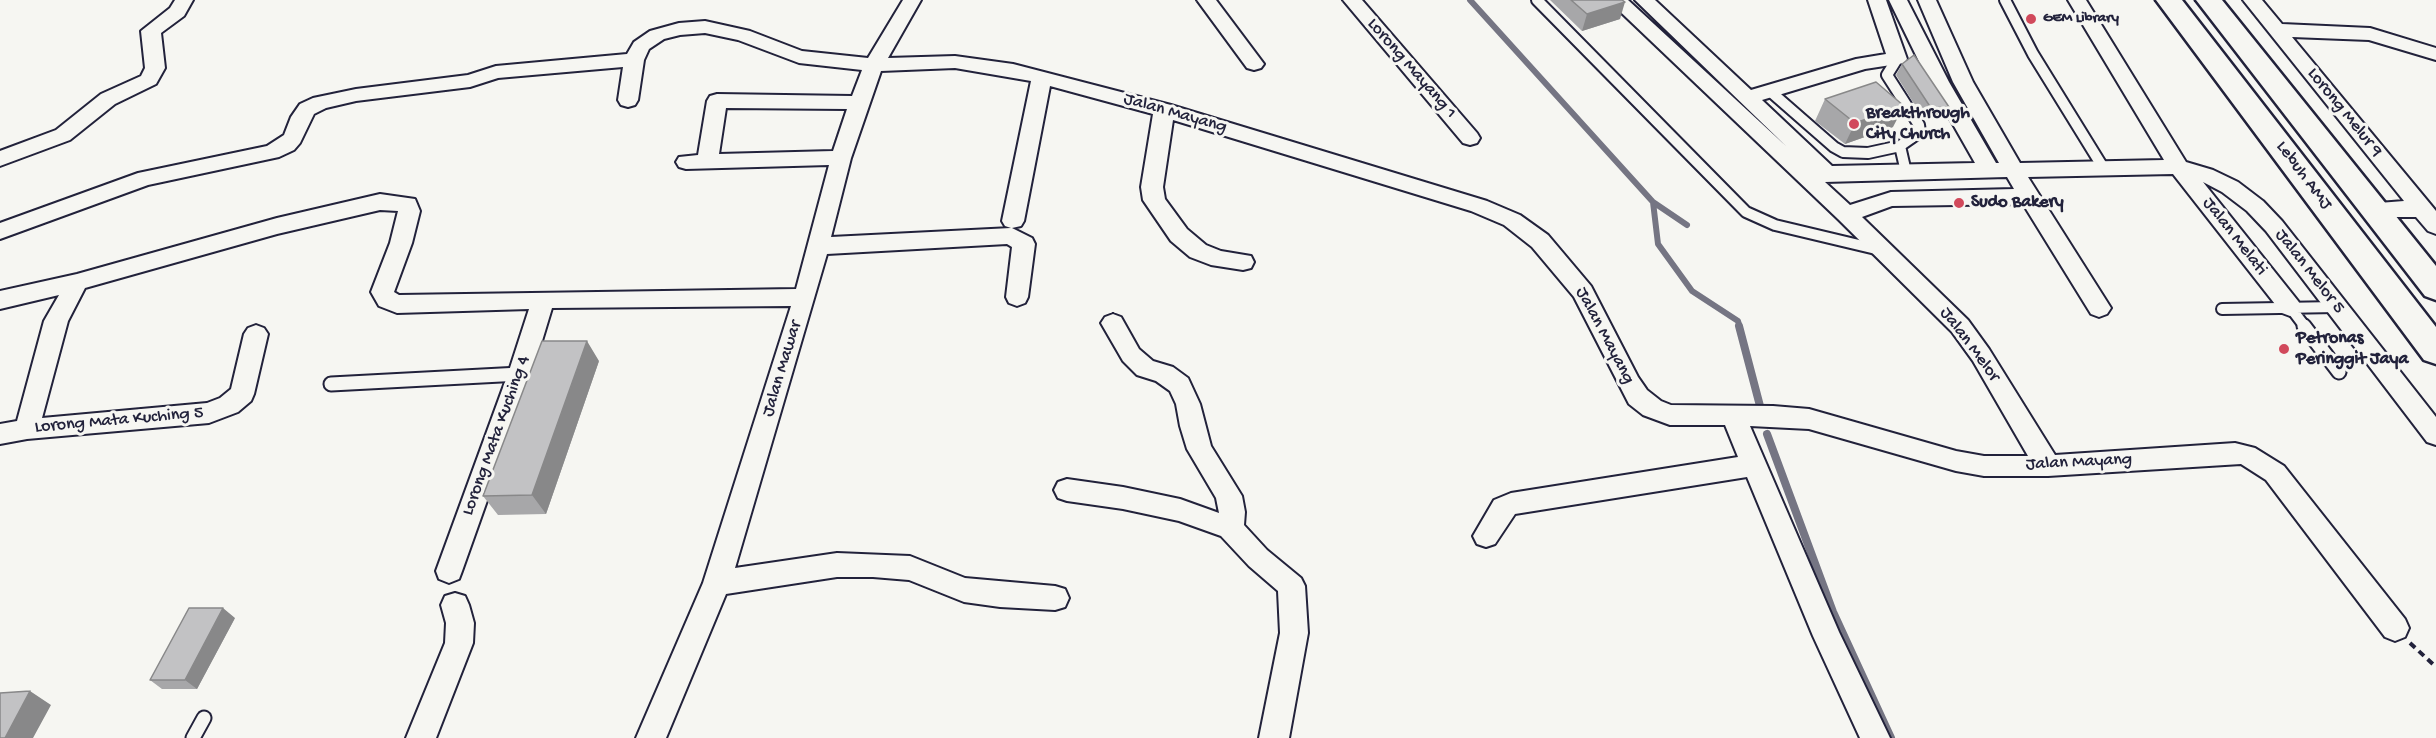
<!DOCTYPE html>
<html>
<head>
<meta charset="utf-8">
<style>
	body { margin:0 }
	canvas { display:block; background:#f6f6f2 }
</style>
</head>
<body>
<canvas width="2436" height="738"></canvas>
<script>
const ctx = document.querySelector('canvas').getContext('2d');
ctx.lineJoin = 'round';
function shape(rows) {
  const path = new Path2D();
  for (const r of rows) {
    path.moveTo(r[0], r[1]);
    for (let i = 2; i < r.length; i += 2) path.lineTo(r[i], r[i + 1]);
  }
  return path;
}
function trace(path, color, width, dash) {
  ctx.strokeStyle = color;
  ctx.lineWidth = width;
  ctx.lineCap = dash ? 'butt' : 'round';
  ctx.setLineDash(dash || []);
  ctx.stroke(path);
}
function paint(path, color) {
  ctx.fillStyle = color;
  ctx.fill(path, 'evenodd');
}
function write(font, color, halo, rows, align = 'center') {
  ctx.font = font + ' "Gochi Hand",sans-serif';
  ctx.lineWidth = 6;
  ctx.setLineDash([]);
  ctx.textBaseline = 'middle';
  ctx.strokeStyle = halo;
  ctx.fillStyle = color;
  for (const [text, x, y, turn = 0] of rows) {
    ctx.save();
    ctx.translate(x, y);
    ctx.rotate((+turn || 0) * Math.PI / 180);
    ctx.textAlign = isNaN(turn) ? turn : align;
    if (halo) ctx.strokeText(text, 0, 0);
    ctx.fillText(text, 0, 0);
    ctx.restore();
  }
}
const streamFar1 = shape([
	[1470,0,1653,202,1658,244,1692,291,1738,321,1740,328],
	[1653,202,1687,225]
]);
const stream = shape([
	[1739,326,1760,406],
	[1767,434,1833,612,1891,738]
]);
const path = shape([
	[2410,643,2436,667]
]);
const serviceFar1 = shape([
	[1537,0,1746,212,1775,225,1880,250],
	[2005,0,2033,54,2104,169],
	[1771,92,1834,147,1843,152,1868,153,1900,146,1920,132,1919,125,1887,75,1897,59],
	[1900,146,1906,172],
	[2290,307,2306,328],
	[2222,309,2337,307]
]);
const service = shape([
	[2304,326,2339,372],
	[331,384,520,374],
	[193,738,204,718]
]);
const minor = shape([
	[175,0,193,0,184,16,161,33,165,68,156,84,115,104,70,140,0,166,0,151,56,130,101,94,141,76,145,68,141,31,170,8,175,0],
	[903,0,921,0,888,58,955,56,1013,64,1171,105,1487,201,1520,215,1548,235,1591,286,1638,377,1647,390,1661,401,1671,405,1773,406,1809,409,1956,451,1984,456,2028,456,1973,361,1952,332,1838,219,1608,0,1628,0,1787,147,1635,0,1655,0,1751,90,1856,59,1886,54,1868,0,1886,0,1907,59,1904,63,1865,69,1762,100,1832,166,1975,163,1929,82,1889,0,1907,0,1949,82,1996,163,1999,163,1953,82,1918,0,1936,0,1973,82,2020,163,2164,160,2068,0,2086,0,2186,162,2213,170,2238,182,2263,201,2282,221,2436,417,2436,445,2427,442,2266,231,2247,211,2222,192,2203,182,2298,301,2302,307,2298,313,2290,316,2282,313,2173,174,2028,177,2111,308,2107,314,2099,317,2091,314,2023,204,1892,206,1862,217,1968,320,1989,349,2055,455,2235,443,2255,448,2284,466,2405,619,2409,628,2405,637,2395,641,2385,637,2266,480,2241,464,2048,476,1984,476,1956,471,1809,429,1750,426,1839,632,1890,738,1860,738,1813,636,1747,477,1515,514,1495,544,1486,547,1477,544,1473,536,1494,500,1511,493,1738,457,1725,425,1670,425,1643,415,1629,404,1574,297,1532,247,1504,225,1471,211,1173,120,1163,187,1165,199,1187,229,1206,245,1221,251,1251,256,1254,262,1251,268,1243,270,1211,265,1190,257,1171,241,1143,200,1141,187,1153,114,1050,86,1024,221,1021,226,1012,228,1032,238,1035,244,1028,297,1025,303,1017,306,1009,303,1006,297,1012,247,1007,244,827,254,735,568,837,553,910,556,965,578,1055,586,1065,589,1069,598,1065,607,1055,610,1000,607,964,602,909,580,873,577,837,577,726,594,666,738,636,738,703,583,791,306,552,308,532,374,462,571,459,579,449,583,439,579,436,571,508,374,529,309,397,313,379,306,371,292,390,243,398,211,380,210,277,234,85,288,68,321,42,418,207,403,220,398,231,389,244,334,248,328,256,325,264,328,268,334,254,394,251,401,238,412,209,423,27,439,0,444,0,424,17,421,44,321,59,295,0,309,0,291,77,274,277,218,380,194,415,199,420,211,412,243,394,292,399,295,796,289,829,165,686,169,679,167,676,162,679,157,698,155,707,101,710,96,717,94,852,96,862,70,799,63,738,40,705,33,680,35,664,39,649,49,644,60,638,100,635,105,628,107,621,105,618,100,623,67,498,78,470,87,356,101,326,108,314,114,300,143,294,150,279,157,148,185,0,239,0,223,138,173,267,146,284,135,291,117,300,104,313,98,356,89,468,75,496,66,627,54,634,42,650,31,679,23,705,21,750,31,802,51,868,58,903,0],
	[955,68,1031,81,1002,221,1005,226,1011,228,831,237,851,158,881,71,955,68],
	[726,108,847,109,833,151,719,154,726,108],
	[2007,177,2014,189,1891,192,1850,205,1825,182,2007,177],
	[1197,0,1216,0,1264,64,1261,68,1254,70,1247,68,1197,0],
	[1343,0,1362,0,1477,133,1480,138,1477,143,1470,145,1463,143,1343,0],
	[2243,0,2262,0,2282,24,2370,28,2436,48,2436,60,2369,40,2292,37,2436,211,2436,234,2428,231,2416,217,2374,217,2366,214,2363,209,2366,204,2404,201,2243,0],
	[1113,314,1121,317,1139,349,1153,361,1173,367,1188,378,1200,404,1211,446,1242,496,1245,512,1244,525,1267,550,1301,578,1305,586,1308,633,1289,738,1259,738,1280,633,1278,591,1249,566,1221,536,1179,521,1123,509,1067,501,1058,498,1054,490,1058,482,1067,479,1123,487,1180,499,1219,513,1216,498,1187,449,1180,426,1176,404,1170,391,1156,381,1137,375,1123,361,1101,323,1105,317,1113,314],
	[455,593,465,596,469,605,474,623,473,643,436,738,406,738,445,643,446,623,441,605,445,596,455,593]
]);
const trunk = shape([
	[2156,0,2182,0,2436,327,2436,364,2424,360,2156,0],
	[2196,0,2222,0,2436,266,2436,300,2425,296,2196,0]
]);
const wall = shape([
	[1550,0,1622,0,1620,19,1582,31],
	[1902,64,1949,107,1943,119,1924,120,1896,75],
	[1825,99,1893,127,1845,144,1815,121],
	[599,361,546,514,498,515,483,496],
	[235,618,197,689,162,689,150,680]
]);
const shadedWall = shape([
	[1625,2,1620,19,1582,31,1587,14],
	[1904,106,1893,127,1845,144,1855,123],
	[587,341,599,361,546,514,532,495],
	[223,608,235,618,197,689,185,680],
	[30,691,51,705,33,738,5,738]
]);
const building = shape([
	[1571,0,1622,0,1625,2,1587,14,1571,0],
	[1914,55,1949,107,1931,108,1902,64,1914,55],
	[1876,82,1904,106,1855,123,1825,99,1876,82],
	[542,341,587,341,532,495,483,496,542,341],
	[189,608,223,608,185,680,150,680,189,608],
	[30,691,5,738,0,738,0,693,30,691]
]);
const markers = [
	[2031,19,6,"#d1495b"],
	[1854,124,6,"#d1495b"],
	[1959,203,6,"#d1495b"],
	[2284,349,6,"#d1495b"]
];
const farPoinames = [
	["GEM Library",2043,19]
];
const streetNames = [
	["Lorong Mayang 1",1411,69,49],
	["Lorong Melur 9",2344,113,51],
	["Jalan Mayang",1175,114,16],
	["Lebuh AMJ",2303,176,53],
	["Jalan Melati",2234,237,52],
	["Jalan Melor 5",2309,272,52],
	["Jalan Mayang",1604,336,62],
	["Jalan Melor",1969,345,53],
	["Jalan Mawar",783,369,-73],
	["Lorong Mata Kuching 5",119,421,-5],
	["Lorong Mata Kuching 4",497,436,-70],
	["Jalan Mayang",2079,463,-3]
];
const poiNames = [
	["Breakthrough",1866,114],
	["City Church",1866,135],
	["Sudo Bakery",1971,203],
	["Petronas",2296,339],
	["Peringgit Jaya",2296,360]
];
trace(streamFar1, '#757583', 6);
trace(stream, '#757583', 8);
trace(serviceFar1, '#22223b', 14);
trace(service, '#22223b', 17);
trace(minor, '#22223b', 4);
trace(trunk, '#22223b', 5);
trace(path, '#22223b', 4, [7, 5]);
trace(serviceFar1, '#f6f6f2', 10);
trace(service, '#f6f6f2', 13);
paint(minor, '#f6f6f2');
paint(trunk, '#f6f6f2');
paint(wall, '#a7a7a9');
paint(shadedWall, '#888889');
paint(building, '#c2c2c4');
trace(building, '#888889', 1.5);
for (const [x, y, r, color] of markers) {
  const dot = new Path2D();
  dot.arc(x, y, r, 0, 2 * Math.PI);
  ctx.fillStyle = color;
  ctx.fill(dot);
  trace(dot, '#f6f6f2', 2);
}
write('bold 15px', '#22223b', '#f6f6f2', farPoinames, 'left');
write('18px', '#22223b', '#f6f6f2', streetNames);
write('bold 18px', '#22223b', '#f6f6f2', poiNames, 'left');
</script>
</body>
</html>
